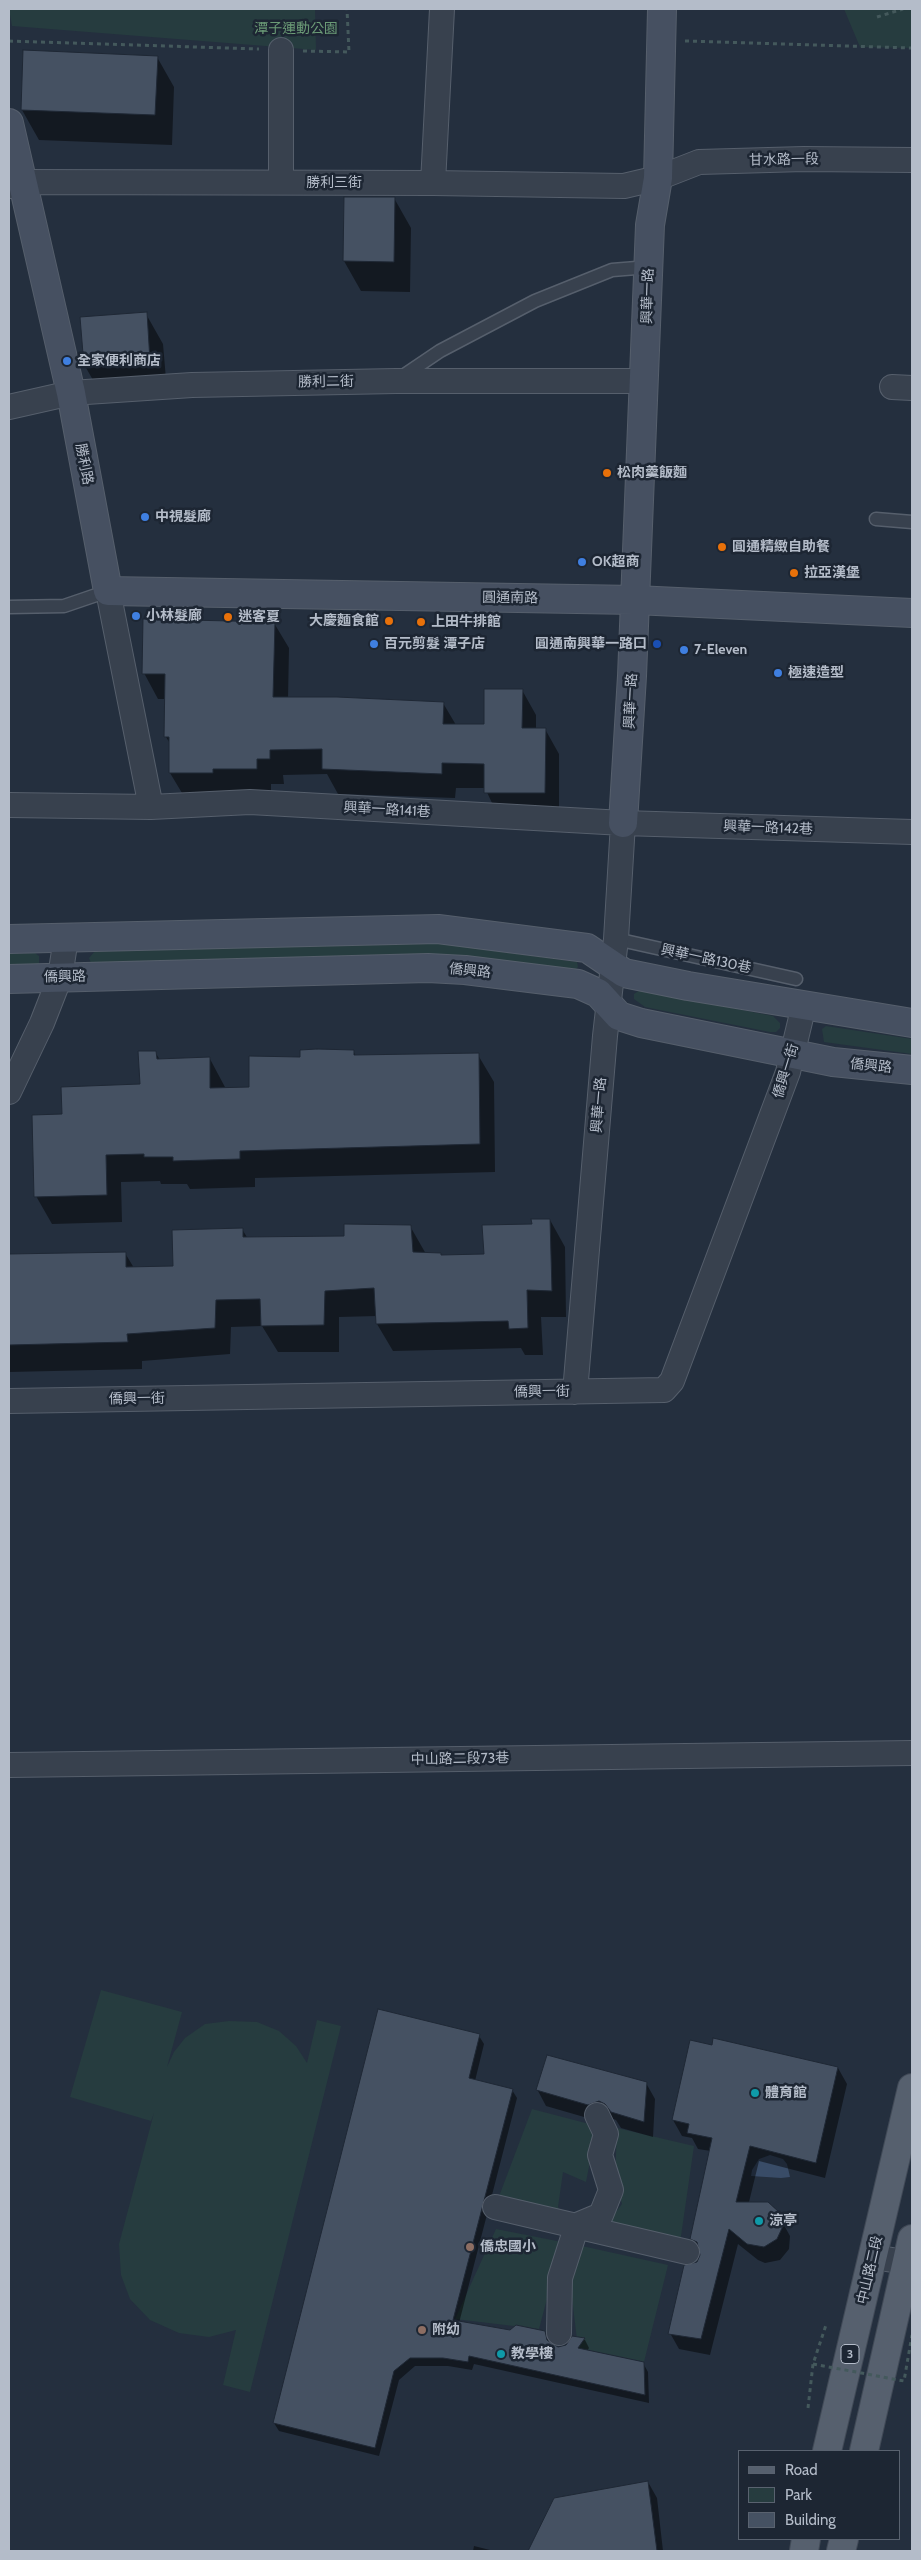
<!DOCTYPE html>
<html>
<head>
<meta charset="utf-8">
<style>
	body { margin:0 }
	#map { position:relative; width:921px; height:2560px; overflow:hidden; background:#242f3e; font-family:Cabin,sans-serif }
	canvas { display:block }
	.frame { position:absolute; inset:0; border:10px solid #b4bcc9; pointer-events:none }
	.legend { position:absolute; left:738px; top:2450px; width:162px; height:90px; box-sizing:border-box; background:#1d2633; border:1px solid #59626f; margin:0; padding:6px 9px; list-style:none; font-size:15px; color:#b4bcc9 }
	.legend li { display:flex; align-items:center; gap:10px; height:25px }
	.legend b { width:25px; border:1px solid #59626f }
</style>
</head>
<body>
<div id="map">
<canvas width="921" height="2560"></canvas>
<div class="frame"></div>
<ul class="legend">
<li><b style="height:6px;background:#56606e"></b>Road</li>
<li><b style="height:14px;background:#263c3f"></b>Park</li>
<li><b style="height:14px;background:#455162"></b>Building</li>
</ul>
</div>
<script>
const ctx = document.querySelector('canvas').getContext('2d');
ctx.lineJoin = 'round';
function paint(path, color) {
  ctx.fillStyle = color;
  ctx.fill(path, 'evenodd');
}
function shape(rows) {
  const path = new Path2D();
  for (const r of rows) {
    path.moveTo(r[0], r[1]);
    for (let i = 2; i < r.length; i += 2) path.lineTo(r[i], r[i + 1]);
  }
  return path;
}
function trace(path, color, width, dash) {
  ctx.strokeStyle = color;
  ctx.lineWidth = width;
  ctx.lineCap = dash ? 'butt' : 'round';
  ctx.setLineDash(dash || []);
  ctx.stroke(path);
}
function write(font, color, halo, rows, align = 'center') {
  ctx.font = font + ' Cabin,"Noto Sans TC",sans-serif';
  ctx.lineWidth = 5;
  ctx.setLineDash([]);
  ctx.textBaseline = 'middle';
  ctx.strokeStyle = halo;
  ctx.fillStyle = color;
  for (const [text, x, y, turn = 0] of rows) {
    ctx.save();
    ctx.translate(x, y);
    ctx.rotate((+turn || 0) * Math.PI / 180);
    ctx.textAlign = isNaN(turn) ? turn : align;
    if (halo) ctx.strokeText(text, 0, 0);
    ctx.fillText(text, 0, 0);
    ctx.restore();
  }
}
const green = shape([
	[9,9,315,9,316,50,12,26],
	[844,9,912,9,912,48,860,47],
	[436,943,577,962,578,967,574,971,91,963,89,958,95,951],
	[35,953,39,956,39,965,9,967,9,954],
	[640,990,773,1016,780,1023,780,1028,776,1032,770,1032,645,1007,634,999,634,994],
	[826,1026,912,1039,912,1054,824,1042,822,1029],
	[101,1990,182,2012,167,2067,174,2052,185,2038,205,2024,229,2021,257,2022,279,2031,296,2046,307,2063,317,2020,341,2026,250,2392,223,2385,236,2330,209,2337,179,2333,150,2320,130,2299,121,2275,119,2244,154,2113,151,2121,70,2097],
	[532,2109,597,2126,586,2182,563,2172,558,2207,562,2215,495,2207],
	[617,2128,694,2146,679,2250,605,2226,622,2204,615,2180],
	[496,2229,562,2242,539,2329,455,2319],
	[582,2246,668,2265,644,2362,578,2348,568,2265]
]);
const water = shape([
	[770,2155,783,2159,787,2164,790,2177,781,2178,751,2176,752,2170,759,2159]
]);
const shadow = shape([
	[157,57,174,87,172,145,39,140,22,110],
	[345,198,394,198,411,228,410,292,361,291,344,261],
	[146,314,163,344,167,391,102,396,85,366],
	[274,623,289,648,288,699,443,703,456,725,485,725,522,690,536,715,536,729,545,729,559,754,559,818,499,818,485,788,456,788,455,798,338,794,327,774,283,775,284,784,271,784,271,794,185,798,170,773,171,745,166,737,166,699,158,699,144,673],
	[353,1051,356,1056,478,1055,494,1082,495,1172,255,1178,255,1187,190,1189,187,1184,161,1184,160,1181,121,1182,122,1222,52,1224,36,1196,63,1115,141,1086,155,1052,160,1060,210,1059,226,1089,250,1089,302,1058],
	[550,1220,565,1247,566,1317,541,1317,543,1355,525,1355,521,1348,393,1351,377,1324,377,1316,339,1317,339,1352,278,1352,262,1326,231,1327,230,1354,142,1361,142,1369,9,1372,9,1256,125,1253,134,1268,174,1267,242,1229,248,1239,346,1237,410,1226,426,1254,442,1257,485,1255,533,1225],
	[479,2036,484,2044,475,2081,512,2090,517,2098,459,2323,511,2332,544,2332,550,2343,558,2348,567,2346,573,2337,585,2340,589,2348,587,2351,643,2363,648,2372,649,2403,474,2364,472,2370,448,2366,415,2366,399,2380,379,2456,279,2431,274,2423],
	[838,2068,847,2084,825,2178,759,2161,749,2202,761,2202,774,2207,790,2236,789,2249,780,2260,765,2263,758,2260,738,2244,710,2355,679,2349,670,2333,701,2255,691,2238,711,2151,698,2149,692,2138,682,2136,673,2120],
	[646,2083,655,2099,653,2137,621,2128,616,2120,608,2117,598,2121,546,2106,537,2089],
	[648,2482,657,2498,663,2551,529,2551,554,2500],
	[474,2546,494,2551,473,2551]
]);
const building = shape([
	[23,50,158,56,155,115,21,110,23,50],
	[344,197,395,197,394,262,343,261,344,197],
	[147,312,150,361,84,366,80,317,147,312],
	[143,619,275,622,273,697,337,697,444,702,443,724,484,724,484,689,523,689,522,728,546,728,545,793,484,793,484,764,442,763,442,774,322,769,322,749,270,750,270,759,257,759,257,769,213,769,213,773,169,773,169,737,164,737,165,674,142,674,143,619],
	[317,1049,354,1050,354,1055,479,1053,480,1144,240,1151,240,1159,173,1161,173,1157,144,1157,144,1154,106,1155,107,1195,34,1197,32,1115,62,1114,61,1087,140,1084,138,1051,156,1051,157,1059,210,1057,210,1088,249,1087,249,1056,300,1057,300,1050,317,1049],
	[531,1219,550,1219,552,1291,527,1290,528,1328,509,1329,508,1321,376,1324,374,1288,325,1291,324,1325,261,1326,260,1299,216,1300,215,1328,127,1334,128,1342,9,1345,9,1254,126,1252,126,1267,173,1266,172,1230,243,1228,243,1237,344,1236,344,1224,411,1225,413,1252,441,1253,441,1255,484,1254,482,1225,532,1224,531,1219],
	[378,2009,480,2034,469,2078,513,2089,453,2320,510,2330,516,2325,545,2331,547,2340,558,2347,566,2345,572,2336,585,2338,578,2348,644,2362,645,2395,469,2356,468,2362,443,2358,410,2358,394,2371,375,2448,273,2423,378,2009],
	[713,2038,838,2067,816,2163,750,2146,736,2202,768,2202,779,2212,783,2226,777,2239,764,2247,747,2244,729,2229,701,2339,668,2334,684,2265,697,2262,700,2255,697,2242,690,2239,712,2138,687,2133,689,2124,672,2120,690,2040,712,2045,713,2038],
	[547,2055,647,2082,644,2122,611,2112,605,2104,599,2101,588,2105,536,2090,547,2055],
	[648,2481,657,2551,528,2551,554,2498,648,2481]
]);
const path = shape([
	[877,17,903,9],
	[9,41,259,49],
	[685,41,912,48],
	[303,51,349,52,347,9],
	[808,2408,813,2364,826,2325]
]);
const lane = shape([
	[400,378,440,351,535,301,612,270,649,267],
	[876,519,912,522],
	[9,607,64,606,108,591],
	[616,939,796,979]
]);
const street = shape([
	[281,182,281,50],
	[433,183,442,9],
	[9,186,22,182,433,183,624,186,658,178,699,162,804,159,912,160],
	[892,387,912,388],
	[9,407,71,393,192,385,396,381,645,381],
	[108,591,151,807],
	[9,805,151,807,250,802,623,823,912,832],
	[9,1092,42,1023,60,977,66,938],
	[575,1392,605,1036,616,939,623,823],
	[9,1401,664,1390,672,1381,788,1072,804,1005],
	[9,1765,912,1753],
	[495,2207,687,2252],
	[873,2257,912,2263],
	[559,2333,560,2278,577,2225,601,2215,611,2190,600,2155,606,2134,597,2115]
]);
const secondary = shape([
	[9,123,71,393,108,591,635,600,912,613],
	[623,823,632,676,650,225,658,178,662,9],
	[9,939,438,929,587,948,624,973,688,986,912,1023],
	[9,979,428,968,465,970,578,984,598,993,619,1016,641,1023,833,1062,912,1070]
]);
const primary = shape([
	[827,2451,912,2088],
	[864,2451,912,2239],
	[804,2551,806,2539],
	[841,2551,844,2539]
]);
const pathBridge = shape([
	[813,2364,904,2381,912,2335]
]);
const markers = [
	[67,361,5,"#3f7fe0"],
	[607,473,5,"#e8710a"],
	[145,517,5,"#3f7fe0"],
	[722,547,5,"#e8710a"],
	[582,562,5,"#3f7fe0"],
	[794,573,5,"#e8710a"],
	[136,616,5,"#3f7fe0"],
	[228,617,5,"#e8710a"],
	[389,621,5,"#e8710a"],
	[421,622,5,"#e8710a"],
	[374,644,5,"#3f7fe0"],
	[657,644,5,"#1a4fb4"],
	[684,650,5,"#3f7fe0"],
	[778,673,5,"#3f7fe0"],
	[755,2093,5,"#0f9aa8"],
	[759,2221,5,"#0f9aa8"],
	[470,2247,5,"#8d6e63"],
	[422,2330,5,"#8d6e63"],
	[501,2354,5,"#0f9aa8"]
];
const shields = [
	[850,2354,18]
];
const shieldNames = [
	["3",850,2354]
];
const parkNames = [
	["潭子運動公園",296,29]
];
const streetNames = [
	["甘水路一段",784,160,-1],
	["勝利三街",334,183],
	["興華一路",648,296,-88],
	["勝利二街",326,382,-1],
	["勝利路",84,464,79],
	["圓通南路",510,598,1],
	["興華一路",631,701,-87],
	["興華一路141巷",387,810,3],
	["興華一路142巷",768,828,2],
	["興華一路130巷",706,959,12],
	["僑興路",470,971,6],
	["僑興路",65,977,-1],
	["僑興路",871,1066,6],
	["僑興一街",786,1071,-73],
	["興華一路",599,1105,-85],
	["僑興一街",542,1392,-1],
	["僑興一街",137,1399,-1],
	["中山路二段73巷",460,1759,-1],
	["中山路二段",870,2270,-77]
];
const poiNames = [
	["全家便利商店",77,361],
	["松肉羹飯麵",617,473],
	["中視髮廊",155,517],
	["圓通精緻自助餐",732,547],
	["OK超商",592,562],
	["拉亞漢堡",804,573],
	["小林髮廊",146,616],
	["迷客夏",238,617],
	["大慶麵食館",379,621,"right"],
	["上田牛排館",431,622],
	["百元剪髮 潭子店",384,644],
	["圓通南興華一路口",647,644,"right"],
	["7-Eleven",694,650],
	["極速造型",788,673],
	["體育館",765,2093],
	["涼亭",769,2221],
	["僑忠國小",480,2247],
	["附幼",432,2330],
	["教學樓",511,2354]
];
paint(green, '#263c3f');
paint(water, '#394c67');
paint(shadow, '#0007');
paint(building, '#455162');
trace(building, '#1f2835', 1);
trace(lane, '#565f6c', 15);
trace(street, '#565f6c', 26);
trace(secondary, '#565f6c', 30);
trace(primary, '#414a57', 30);
trace(path, '#44595c', 3, [4, 4]);
trace(lane, '#38414e', 12);
trace(street, '#38414e', 24);
trace(secondary, '#465061', 28);
trace(primary, '#56606e', 28);
trace(pathBridge, '#44595c', 3, [4, 4]);
for (const [x, y, r, color] of markers) {
  const dot = new Path2D();
  dot.arc(x, y, r, 0, 2 * Math.PI);
  ctx.fillStyle = color;
  ctx.fill(dot);
  trace(dot, '#1d2633', 2);
}
for (const [x, y, w] of shields) {
  const box = new Path2D();
  box.roundRect(x - w / 2, y - 9.5, w, 19, 4);
  ctx.fillStyle = '#1d2633';
  ctx.fill(box);
  trace(box, '#b4bcc9', 1);
}
write('bold 12px', '#b4bcc9', null, shieldNames);
write('14px', '#6b9a76', '#1d2633', parkNames);
write('14px', '#b4bcc9', '#1d2633', streetNames);
write('bold 14px', '#b4bcc9', '#1d2633', poiNames, 'left');
</script>
</body>
</html>
